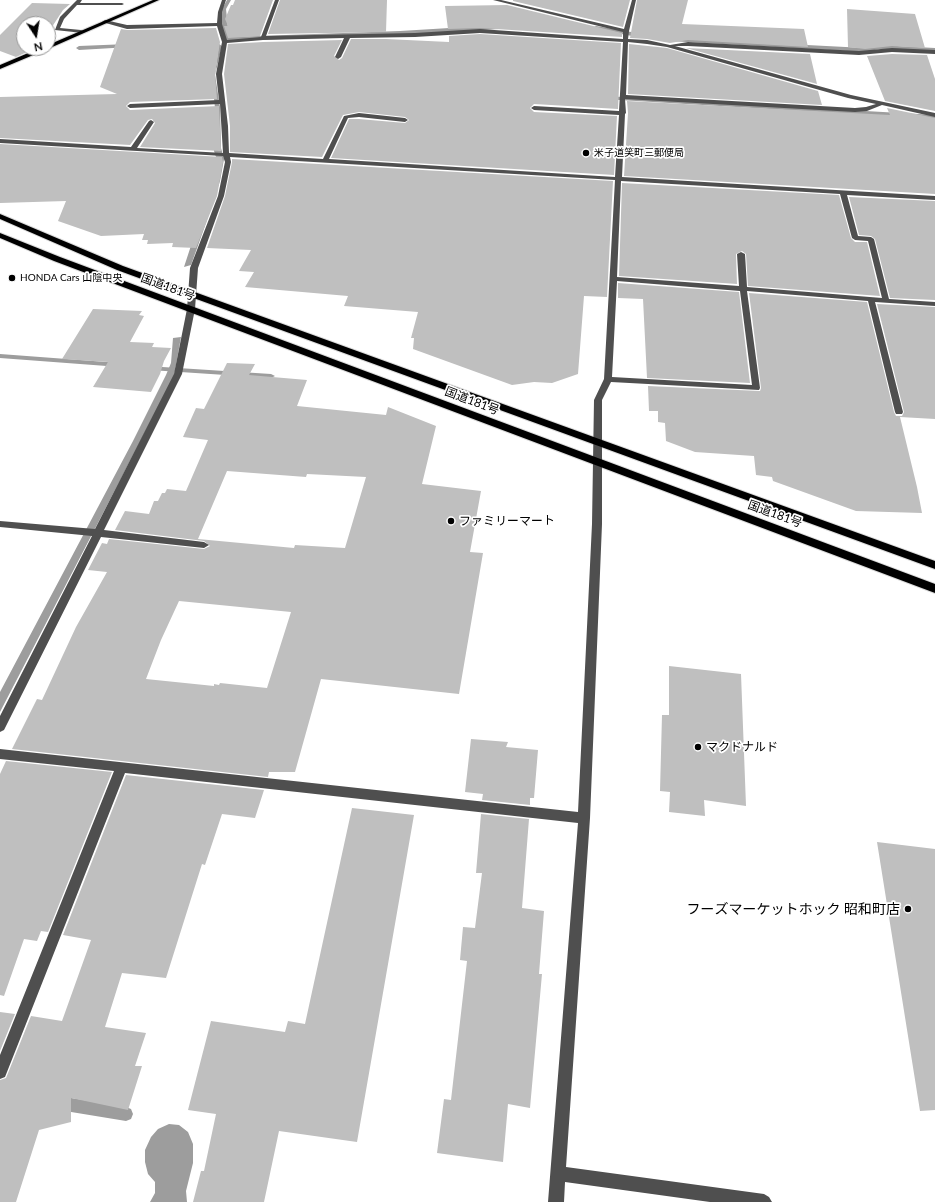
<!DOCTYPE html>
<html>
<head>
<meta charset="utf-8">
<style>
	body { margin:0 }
	#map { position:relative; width:935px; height:1202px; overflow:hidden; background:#fff; font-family:Lato,sans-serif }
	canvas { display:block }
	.north { position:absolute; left:16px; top:16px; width:40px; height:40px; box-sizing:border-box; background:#fff; border:1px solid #999; border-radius:50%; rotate:168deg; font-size:11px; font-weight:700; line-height:16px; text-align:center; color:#000 }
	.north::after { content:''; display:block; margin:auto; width:14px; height:18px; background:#000; clip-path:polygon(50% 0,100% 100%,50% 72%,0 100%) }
</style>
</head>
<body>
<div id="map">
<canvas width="935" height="1202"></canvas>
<div class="north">N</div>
</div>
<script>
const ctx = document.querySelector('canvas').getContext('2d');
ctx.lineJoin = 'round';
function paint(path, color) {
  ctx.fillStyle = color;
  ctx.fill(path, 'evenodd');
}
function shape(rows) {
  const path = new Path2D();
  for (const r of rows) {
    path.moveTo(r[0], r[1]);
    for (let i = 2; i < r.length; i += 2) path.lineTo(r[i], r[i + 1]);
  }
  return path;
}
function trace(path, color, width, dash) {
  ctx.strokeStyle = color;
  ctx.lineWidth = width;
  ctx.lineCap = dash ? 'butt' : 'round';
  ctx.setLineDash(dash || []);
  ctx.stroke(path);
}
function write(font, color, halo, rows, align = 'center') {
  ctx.font = font + ' Lato,"Noto Sans JP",sans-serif';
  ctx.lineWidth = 3.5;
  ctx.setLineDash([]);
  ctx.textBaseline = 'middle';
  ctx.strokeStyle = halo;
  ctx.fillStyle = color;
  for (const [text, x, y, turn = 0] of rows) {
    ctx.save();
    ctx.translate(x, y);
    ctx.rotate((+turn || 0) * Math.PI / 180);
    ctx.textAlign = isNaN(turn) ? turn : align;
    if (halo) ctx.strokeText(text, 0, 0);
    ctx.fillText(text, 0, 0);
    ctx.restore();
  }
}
const water = shape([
	[219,44,222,46,215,75,220,107,221,148,224,159,220,181,206,223,191,265,184,267,218,163,214,151,215,108,213,89],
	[181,337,174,376,0,712,0,692,133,441,166,375,171,363,173,338],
	[169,1124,179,1125,188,1132,193,1144,193,1163,186,1191,187,1202,150,1202,155,1193,155,1182,148,1174,145,1162,145,1150,151,1137,158,1129]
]);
const stream = shape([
	[227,0,231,0,226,9,229,37,400,31,499,25,502,27,499,29,400,35,227,41,224,39,221,19,222,9,227,0],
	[596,26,643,34,646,36,643,38,594,29,594,27,596,26],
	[671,38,865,48,879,45,935,48,935,52,879,49,865,52,669,41,668,40,671,38],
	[128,44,131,46,130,47,79,50,76,48,79,46,128,44],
	[605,96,935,115,935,119,603,99,603,97,605,96],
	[0,354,120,363,124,365,120,367,0,358,0,354],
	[147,366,271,374,275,376,271,378,150,370,147,370,147,366],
	[59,1096,126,1107,131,1109,133,1114,131,1119,126,1121,59,1110,54,1108,52,1103,54,1098,59,1096]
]);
const building = shape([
	[235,0,273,0,260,36,228,38,224,26,228,26,225,19,231,5,233,5],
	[280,0,387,0,386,32,268,34],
	[513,0,630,0,623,27,513,1],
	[637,0,688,0,682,24,804,29,808,47,688,40,670,43,647,39,630,38],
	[32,3,70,4,63,10,48,33,48,24,24,24,24,48,36,48,16,57,0,51,0,35],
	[507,5,622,33,622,37,480,28,448,29,445,6],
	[847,9,915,14,925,48,892,46,865,49,848,47],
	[216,28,220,42,215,74,217,99,130,102,126,106,130,110,219,106,221,151,140,147,155,123,152,119,148,120,130,145,0,138,0,97,117,94,100,87,121,29,127,30],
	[480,34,621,43,618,109,534,104,530,108,534,112,617,116,614,175,331,158,349,119,359,119,405,123,409,120,405,117,359,112,343,115,322,157,230,152,230,126,224,74,228,44,263,42,342,40,334,56,339,60,342,58,351,39,386,39,449,42,449,36],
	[629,44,667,48,818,91,822,105,628,94],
	[686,48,810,54,817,84],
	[892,54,927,55,935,79,935,111,885,101,867,56],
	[627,101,890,115,887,108,935,118,935,194,624,176,628,113],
	[0,144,222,157,223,162,217,196,196,248,172,247,173,243,147,244,148,240,142,240,144,234,101,236,58,221,66,201,0,203],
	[232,159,613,181,607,297,584,296,578,374,552,383,534,382,512,385,413,349,414,338,411,338,418,312,344,306,348,296,245,287,254,272,239,271,251,250,207,248,225,196,232,162],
	[622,183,839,195,851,238,855,242,867,242,880,296,748,286,746,254,742,251,736,254,737,284,619,276],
	[849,197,935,201,935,300,890,298,875,239,871,236,859,235],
	[618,283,739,292,750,383,647,378,643,299,618,298],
	[749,293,867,302,894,412,896,416,902,416,904,412,877,304,935,307,935,419,900,417,917,487,922,513,856,511,773,481,772,477,756,475,754,456,695,452,666,441,665,423,658,422,658,411,649,411,648,386,760,391,761,388],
	[93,309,142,311,139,315,144,316,130,342,154,343,152,347,171,348,164,361,160,374,151,392,93,387,108,362,62,359],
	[227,363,255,364,249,375,307,380,297,406,386,415,388,407,436,426,422,484,481,491,470,552,483,553,459,694,321,679,295,772,269,772,268,777,12,749,37,699,42,700,76,627,107,572,88,570,102,543,107,544,109,539,204,549,210,546,204,541,115,530,125,511,149,514,154,501,158,501,162,493,165,493,167,489,186,491,208,440,183,437,196,408,204,409],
	[227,471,306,477,307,474,366,477,345,548,295,545,294,548,198,539],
	[179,601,291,612,267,688,220,683,219,685,214,684,214,686,146,679,161,640],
	[669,666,741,674,746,806,704,800,705,816,669,812,670,792,660,791,662,715,669,715],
	[471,739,508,742,506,747,538,750,534,798,530,798,530,805,482,800,483,794,465,792],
	[6,761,112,772,48,932,41,931,37,941,24,939,4,996,0,995,0,774],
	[126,775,264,790,255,818,222,814,205,865,202,864,166,978,122,973,105,1027,146,1033,135,1066,142,1066,128,1110,71,1098,71,1122,39,1130,16,1202,0,1202,0,1080,6,1078,31,1016,62,1021,91,940,63,935],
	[352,808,414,815,357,1142,279,1131,264,1202,193,1202,201,1171,204,1171,216,1114,188,1110,211,1021,285,1032,288,1021,305,1024],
	[481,814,529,819,522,908,544,911,539,974,542,974,530,1108,508,1104,503,1162,437,1153,444,1099,451,1100,467,961,460,960,463,927,475,928,482,873,476,873],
	[877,842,935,849,935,1110,920,1111],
	[0,1012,15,1014,0,1051]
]);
const minor = shape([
	[77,0,82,0,80,3,122,3,124,4,122,5,77,5,64,19,60,28,81,30,83,31,83,33,55,30,60,17,77,0],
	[222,0,226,0,222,12,222,24,227,40,261,37,275,0,279,0,266,36,415,33,480,29,623,39,623,32,493,0,501,0,624,29,632,0,636,0,629,31,628,39,647,40,670,45,688,42,859,51,892,48,935,50,935,54,892,52,859,55,688,46,675,46,851,95,935,113,935,117,882,105,867,111,855,112,625,99,626,113,625,114,622,177,935,196,935,200,847,195,858,236,871,237,874,239,889,299,935,302,935,306,875,302,903,412,902,414,896,414,895,412,868,301,747,291,760,388,759,390,611,382,602,400,602,524,590,818,566,1167,764,1194,769,1197,772,1202,710,1202,565,1182,564,1202,548,1202,578,823,125,773,7,1072,5,1077,0,1079,0,1055,114,771,0,759,0,749,578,812,592,524,594,400,604,379,615,180,230,157,231,162,224,196,198,268,195,309,182,374,104,530,204,542,209,545,204,548,101,537,4,730,0,732,0,716,92,536,0,527,0,521,95,529,174,374,187,309,190,268,218,196,225,162,223,156,0,143,0,139,131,147,149,121,151,120,154,122,137,148,223,153,220,104,130,108,127,106,130,104,219,100,216,74,222,42,217,26,127,29,102,22,105,20,127,25,217,23,218,12,222,0],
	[480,33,623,42,619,111,534,106,531,108,534,110,619,115,615,177,329,159,348,118,359,117,405,122,408,120,405,118,359,113,344,116,323,159,229,153,228,126,222,74,227,43,263,40,344,38,335,57,338,59,341,57,350,38,415,37,480,33],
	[628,42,647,44,667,47,848,98,876,104,866,107,855,108,626,95,628,42],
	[621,181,840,194,852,238,855,240,868,241,882,298,747,287,745,254,741,252,737,254,739,286,617,277,621,181],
	[617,281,740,291,752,385,612,377,617,281]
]);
const major = shape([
	[153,0,159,0,50,48,0,69,0,65,40,48,48,48,48,45,153,0]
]);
const highway = shape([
	[0,214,123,266,935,561,935,569,117,270,0,219,0,214],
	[0,233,60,257,935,584,935,593,54,261,0,238,0,233]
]);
const markers = [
	[586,153,4,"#000"],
	[12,278,4,"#000"],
	[451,521,4,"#000"],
	[698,747,4,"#000"],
	[908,909,4,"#000"]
];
const farPoinames = [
	["米子道笑町三郵便局",594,153],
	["HONDA Cars 山陰中央",20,278]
];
const streetNames = [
	["国道181号",168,287,20],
	["国道181号",472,401,21],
	["国道181号",775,514,20]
];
const poiNames = [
	["ファミリーマート",459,521],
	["マクドナルド",706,747]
];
const nearPoinames = [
	["フーズマーケットホック 昭和町店",900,909]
];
paint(water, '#9d9d9d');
paint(stream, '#9d9d9d');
paint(building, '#bfbfbf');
trace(major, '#dbdbdb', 2);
trace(highway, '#dbdbdb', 2);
paint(minor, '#4f4f4f');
paint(major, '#000');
paint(highway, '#000');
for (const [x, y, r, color] of markers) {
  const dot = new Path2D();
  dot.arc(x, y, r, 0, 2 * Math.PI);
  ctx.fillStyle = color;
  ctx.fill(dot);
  trace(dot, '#fff', 1.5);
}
write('10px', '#000', '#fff', farPoinames, 'left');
write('12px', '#000', '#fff', streetNames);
write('12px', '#000', '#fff', poiNames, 'left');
write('14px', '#000', '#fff', nearPoinames, 'right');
</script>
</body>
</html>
